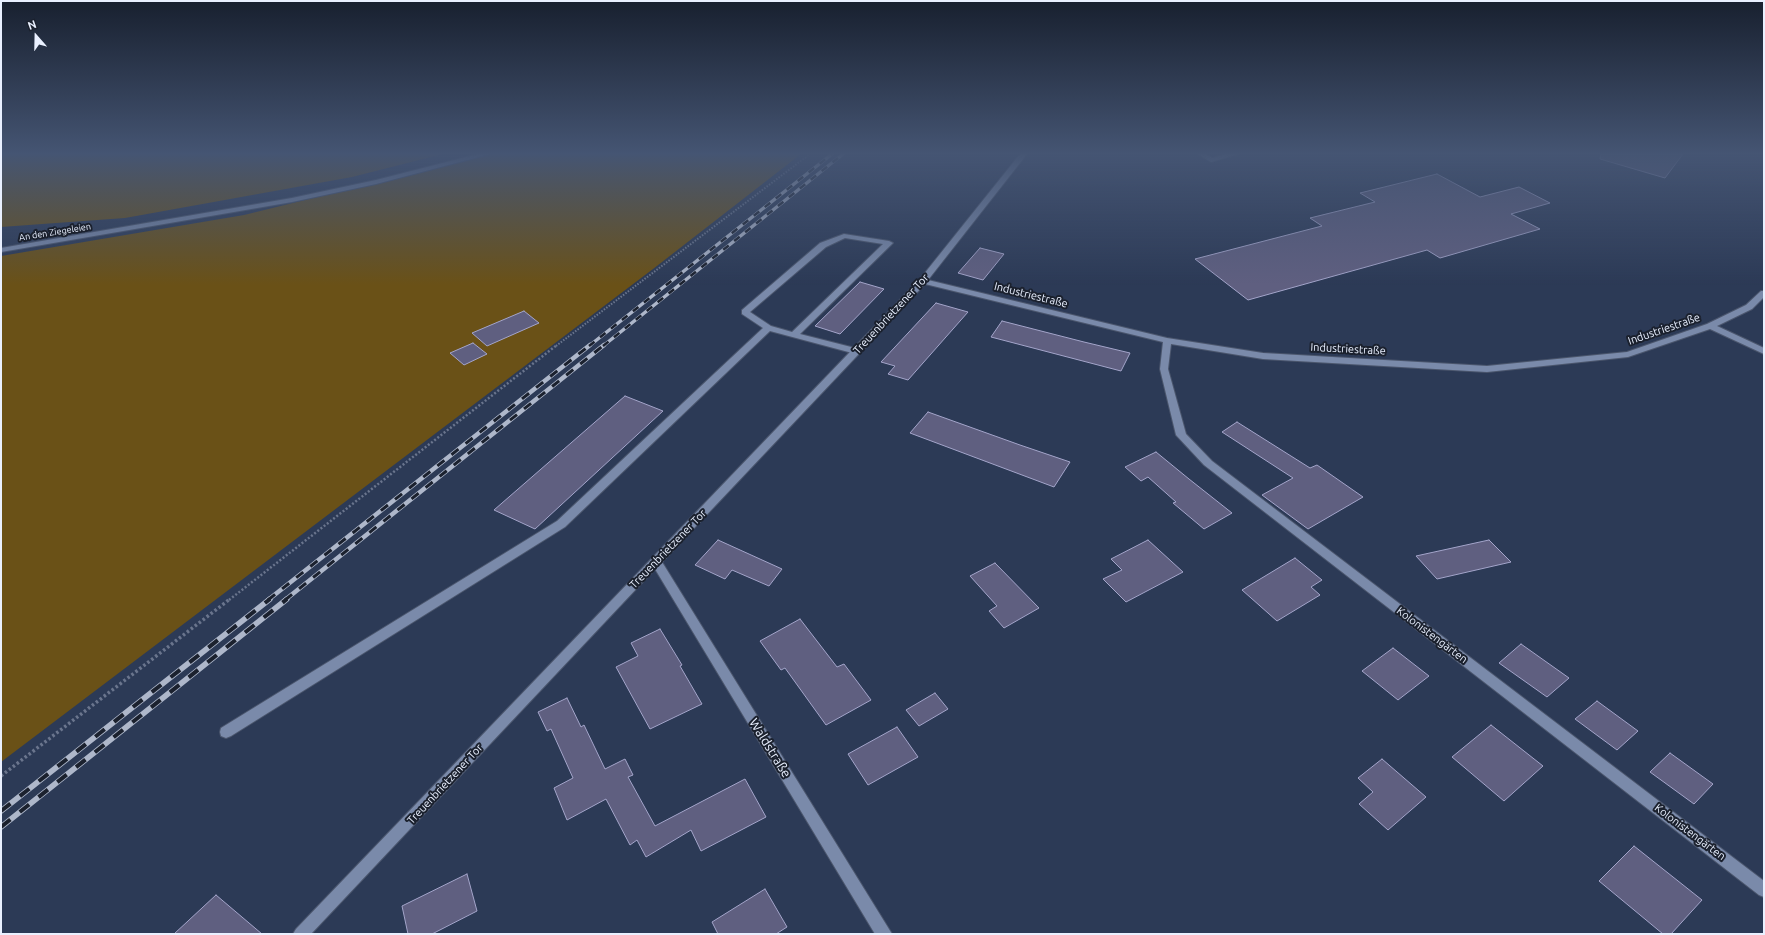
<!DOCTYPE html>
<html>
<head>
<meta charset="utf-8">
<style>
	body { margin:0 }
	#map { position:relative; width:1765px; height:935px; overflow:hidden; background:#2c3a56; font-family:Ubuntu,sans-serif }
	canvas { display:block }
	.frame { position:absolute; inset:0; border:2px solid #e9f0ff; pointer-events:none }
	.north { position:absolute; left:16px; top:16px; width:40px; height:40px; -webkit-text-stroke:3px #1b212e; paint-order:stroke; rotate:340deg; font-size:11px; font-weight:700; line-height:16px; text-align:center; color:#e9f0ff }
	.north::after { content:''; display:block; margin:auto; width:14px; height:18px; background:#e9f0ff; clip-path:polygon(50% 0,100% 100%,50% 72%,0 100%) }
</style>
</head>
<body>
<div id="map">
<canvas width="1765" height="935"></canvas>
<div class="frame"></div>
<div class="north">N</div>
</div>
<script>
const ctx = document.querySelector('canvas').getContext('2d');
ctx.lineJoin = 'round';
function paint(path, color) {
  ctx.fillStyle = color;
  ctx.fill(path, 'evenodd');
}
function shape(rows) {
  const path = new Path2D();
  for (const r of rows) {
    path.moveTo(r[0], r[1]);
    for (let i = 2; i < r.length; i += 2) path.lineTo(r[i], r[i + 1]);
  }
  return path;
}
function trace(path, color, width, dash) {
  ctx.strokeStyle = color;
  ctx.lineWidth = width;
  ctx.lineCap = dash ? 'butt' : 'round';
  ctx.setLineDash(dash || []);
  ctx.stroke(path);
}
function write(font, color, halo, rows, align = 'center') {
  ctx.font = font + ' Ubuntu,sans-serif';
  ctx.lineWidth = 4;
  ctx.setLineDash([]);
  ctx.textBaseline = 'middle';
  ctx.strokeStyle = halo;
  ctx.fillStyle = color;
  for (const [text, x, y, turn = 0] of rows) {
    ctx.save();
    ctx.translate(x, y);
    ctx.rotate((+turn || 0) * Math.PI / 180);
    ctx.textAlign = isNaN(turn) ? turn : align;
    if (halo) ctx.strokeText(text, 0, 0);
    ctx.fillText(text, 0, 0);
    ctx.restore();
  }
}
const green = shape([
	[1,154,443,154,352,177,125,218,1,227],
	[492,154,801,154,653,269,1,762,1,256,244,215]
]);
const building = shape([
	[1601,154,1683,154,1665,178,1600,159,1601,154],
	[1437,174,1480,197,1519,187,1550,203,1511,214,1540,229,1440,258,1427,250,1248,300,1195,259,1322,226,1310,218,1375,202,1360,193,1437,174],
	[980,248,1004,254,983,280,958,273,980,248],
	[860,282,884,289,840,334,815,326,860,282],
	[936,303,968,312,908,380,888,374,895,366,881,362,936,303],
	[524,311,539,323,487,346,472,333,524,311],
	[1002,321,1084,342,1130,353,1121,371,991,337,1002,321],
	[473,343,487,354,464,365,450,353,473,343],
	[625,396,663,411,535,529,494,510,625,396],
	[928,412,1020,445,1070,462,1054,487,910,433,928,412],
	[1237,422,1310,468,1317,465,1363,497,1308,529,1262,495,1293,478,1222,432,1237,422],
	[1156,452,1189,479,1232,513,1204,529,1173,503,1176,502,1148,477,1141,481,1125,467,1156,452],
	[718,540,782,569,769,586,732,570,725,579,695,565,718,540],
	[1148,540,1183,572,1126,602,1103,579,1122,570,1111,559,1148,540],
	[1489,540,1511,562,1437,579,1416,556,1489,540],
	[1295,558,1322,580,1311,587,1320,595,1277,621,1242,590,1295,558],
	[995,563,1039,608,1004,628,989,611,997,606,970,576,995,563],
	[800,619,837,667,844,664,871,700,826,725,785,668,781,670,760,641,800,619],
	[660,629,682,665,680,666,702,704,650,729,616,667,638,656,631,643,660,629],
	[1521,644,1569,678,1547,697,1499,663,1521,644],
	[1393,648,1429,676,1398,700,1362,671,1393,648],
	[935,693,948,709,919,726,906,710,935,693],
	[567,698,581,727,584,725,605,769,625,759,633,775,628,777,655,826,745,779,766,817,701,851,691,830,646,857,637,840,630,845,606,799,567,820,554,788,573,778,551,729,547,731,538,712,567,698],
	[1597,701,1638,731,1617,750,1575,719,1597,701],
	[1491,725,1543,766,1504,801,1452,757,1491,725],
	[897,727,918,757,868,785,848,754,897,727],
	[1670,753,1713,784,1694,804,1650,772,1670,753],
	[1382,759,1426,797,1388,830,1359,804,1373,792,1358,778,1382,759],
	[1634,846,1702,900,1671,934,1663,934,1599,881,1634,846],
	[467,874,477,911,432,934,408,934,402,906,467,874],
	[765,889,787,927,776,934,718,934,712,922,765,889],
	[216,895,262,934,174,934,216,895]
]);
const pathFar2 = shape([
	[556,346,810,154]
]);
const pathFar1 = shape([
	[229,600,557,345]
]);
const path = shape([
	[1,776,230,599]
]);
const service = shape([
	[1198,154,1206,154,1212,158,1226,154,1238,154,1211,162,1198,154],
	[844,234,889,241,893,243,800,334,859,349,860,351,859,353,856,354,770,331,565,527,231,736,226,738,221,736,220,732,221,728,557,521,763,328,742,314,742,310,820,243,844,234],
	[845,238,883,244,792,332,771,326,750,312,826,247,845,238]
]);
const minor = shape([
	[1020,154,1027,154,928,280,1167,338,1263,353,1487,366,1627,352,1707,324,1746,305,1761,291,1764,291,1764,297,1752,309,1717,326,1764,348,1764,354,1710,329,1628,357,1487,372,1263,359,1171,344,1168,369,1186,434,1212,461,1764,881,1764,897,1759,895,1204,465,1176,435,1160,369,1163,342,925,284,662,562,892,934,875,934,655,569,311,934,293,934,296,929,920,279,1020,154]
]);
const tertiary = shape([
	[478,154,490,154,376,184,292,202,1,252,1,248,292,198,376,180,478,154]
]);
const railFar2 = shape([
	[589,346,832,154],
	[603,346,843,154]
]);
const railFar1 = shape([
	[268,600,590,345],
	[285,600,604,345]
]);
const rail = shape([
	[1,811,270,599],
	[1,827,287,599]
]);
const farStreetnames = [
	["An den Ziegeleien",55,232,-9]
];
const streetNames = [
	["Industriestraße",1031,295,14],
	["Treuenbrietzener Tor",891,314,-47],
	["Industriestraße",1664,329,-19],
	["Industriestraße",1348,349,3],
	["Treuenbrietzener Tor",668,549,-46],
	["Kolonistengärten",1432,635,37],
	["Treuenbrietzener Tor",445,784,-47],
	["Kolonistengärten",1690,832,37]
];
const nearStreetnames = [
	["Waldstraße",770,748,58]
];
paint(green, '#6a5117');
paint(building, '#5f5f80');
trace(building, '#a4a5ca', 1);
trace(service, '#4b566d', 2);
trace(minor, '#4b566d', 2);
trace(tertiary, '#4b566d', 2);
trace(pathFar2, '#6a758d', 2, [1.5, 1.5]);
trace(pathFar1, '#6a758d', 2.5, [2, 2]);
trace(path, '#6a758d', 3.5, [2.5, 2.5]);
paint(service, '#7a8aaa');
paint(minor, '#7a8aaa');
paint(tertiary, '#7a8aaa');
trace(railFar2, '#aeb7ca', 3.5);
trace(railFar1, '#aeb7ca', 4.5);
trace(rail, '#aeb7ca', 5.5);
trace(railFar2, '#1b212e', 2.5, [7]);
trace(railFar1, '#1b212e', 3, [9]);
trace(rail, '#1b212e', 4, [12]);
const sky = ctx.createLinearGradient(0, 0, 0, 285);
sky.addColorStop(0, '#18202f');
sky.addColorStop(0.54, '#455573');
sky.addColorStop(1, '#45557300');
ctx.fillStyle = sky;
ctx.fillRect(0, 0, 1765, 285);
write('9px', '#e9f0ff', '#1b212e', farStreetnames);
write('11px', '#e9f0ff', '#1b212e', streetNames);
write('13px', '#e9f0ff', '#1b212e', nearStreetnames);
</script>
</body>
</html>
